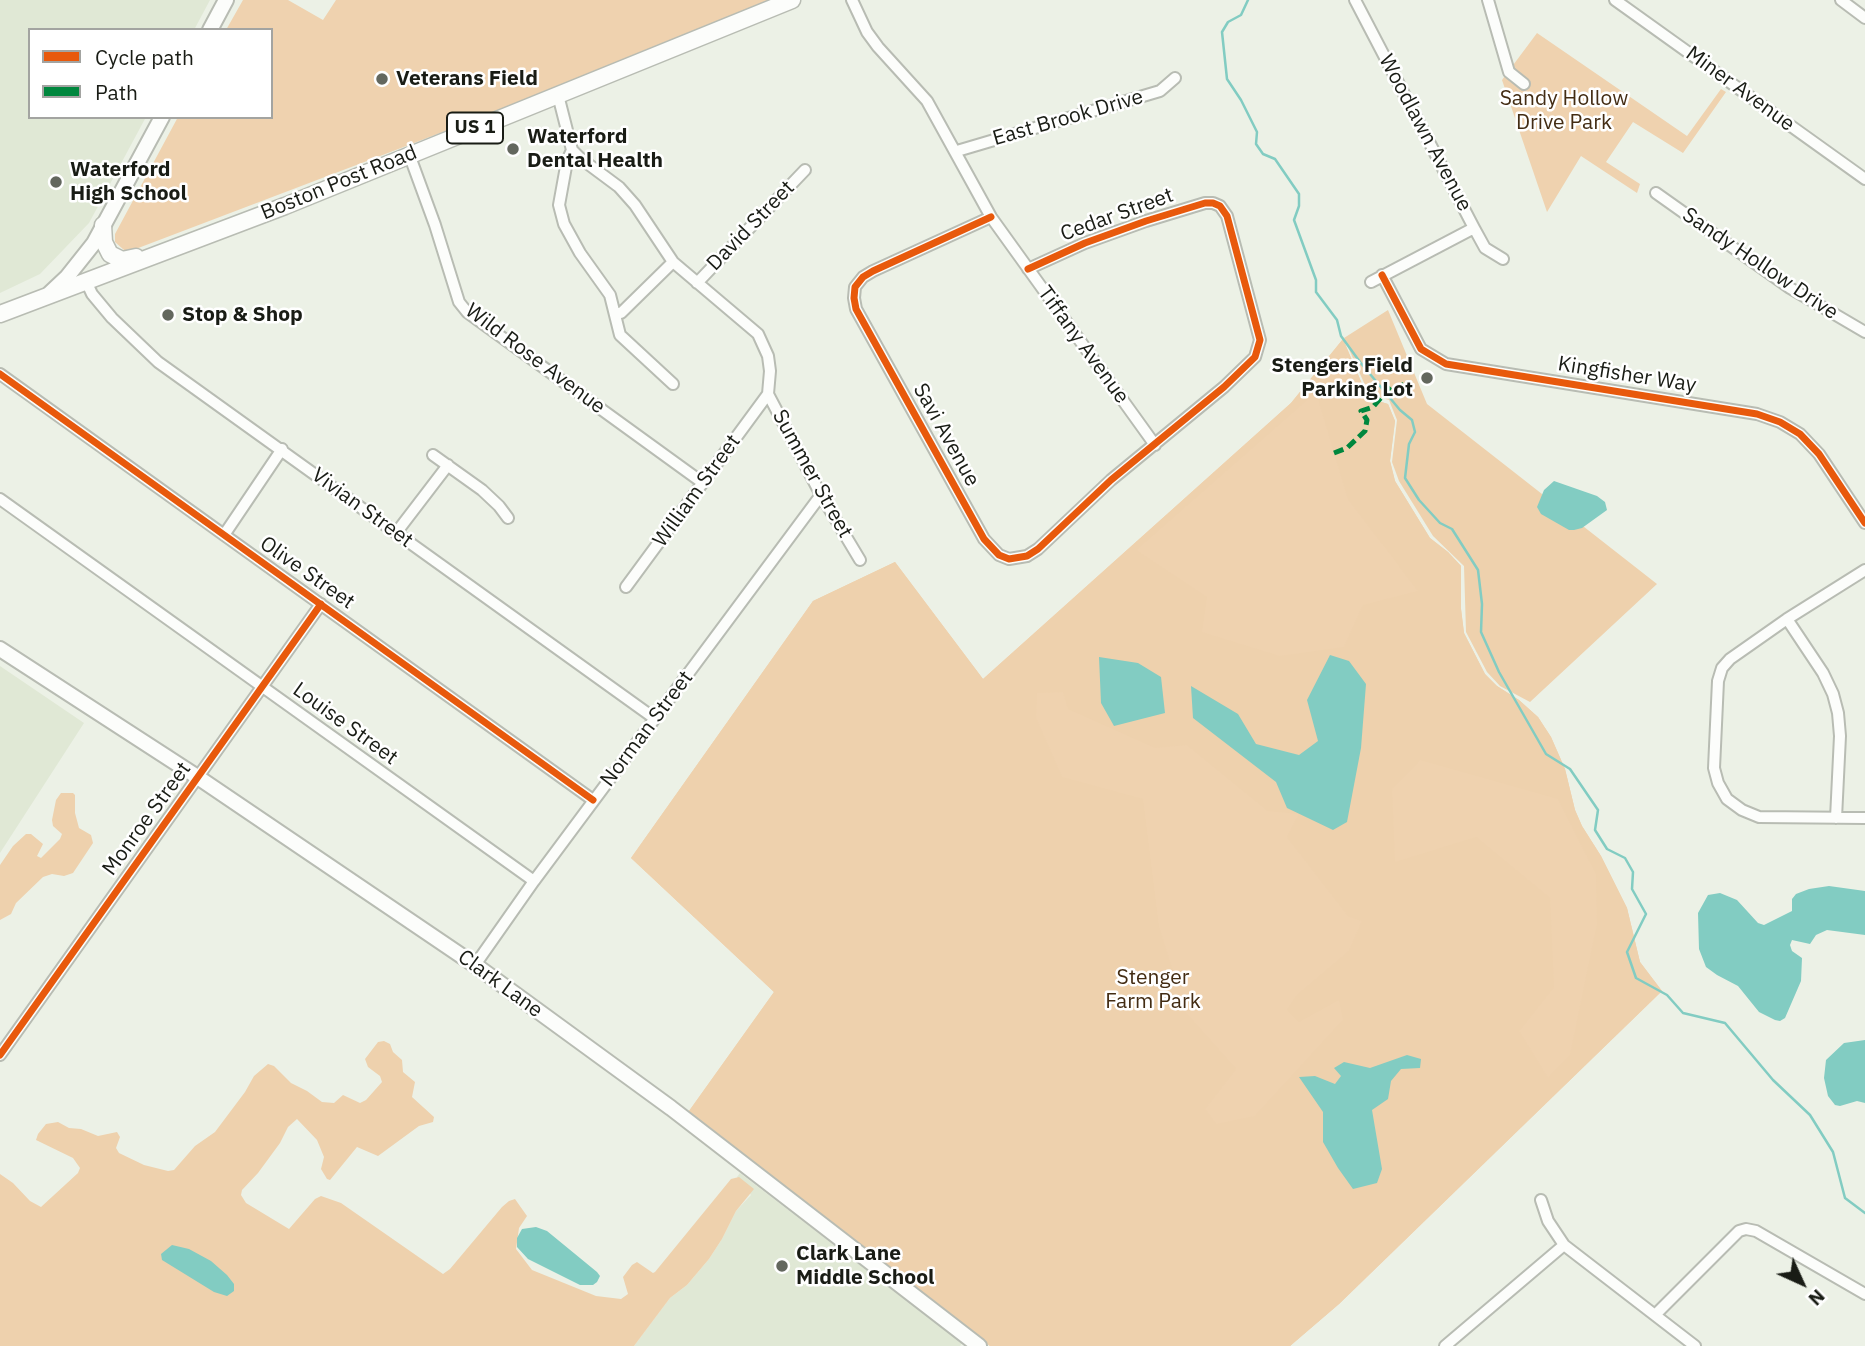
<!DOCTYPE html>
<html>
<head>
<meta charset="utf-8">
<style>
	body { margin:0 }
	#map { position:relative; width:1865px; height:1346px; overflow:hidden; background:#ecf1e6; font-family:"IBM Plex Sans",sans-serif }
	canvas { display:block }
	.legend { position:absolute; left:28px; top:28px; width:245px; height:91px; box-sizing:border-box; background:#fff; border:2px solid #a3a4a1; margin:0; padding:9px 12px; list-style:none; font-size:21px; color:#191c15 }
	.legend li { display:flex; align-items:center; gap:14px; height:35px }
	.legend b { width:35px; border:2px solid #a3a4a1 }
	.north { position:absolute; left:1767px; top:1248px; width:70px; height:70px; -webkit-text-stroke:5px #fff; paint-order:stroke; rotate:135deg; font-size:19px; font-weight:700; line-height:28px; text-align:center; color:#191c15 }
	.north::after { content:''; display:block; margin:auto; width:24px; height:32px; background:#191c15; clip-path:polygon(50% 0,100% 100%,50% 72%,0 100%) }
</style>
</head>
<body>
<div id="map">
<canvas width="1865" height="1346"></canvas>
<ul class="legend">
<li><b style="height:9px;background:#e8590c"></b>Cycle path</li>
<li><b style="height:9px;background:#00873e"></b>Path</li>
</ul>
<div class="north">N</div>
</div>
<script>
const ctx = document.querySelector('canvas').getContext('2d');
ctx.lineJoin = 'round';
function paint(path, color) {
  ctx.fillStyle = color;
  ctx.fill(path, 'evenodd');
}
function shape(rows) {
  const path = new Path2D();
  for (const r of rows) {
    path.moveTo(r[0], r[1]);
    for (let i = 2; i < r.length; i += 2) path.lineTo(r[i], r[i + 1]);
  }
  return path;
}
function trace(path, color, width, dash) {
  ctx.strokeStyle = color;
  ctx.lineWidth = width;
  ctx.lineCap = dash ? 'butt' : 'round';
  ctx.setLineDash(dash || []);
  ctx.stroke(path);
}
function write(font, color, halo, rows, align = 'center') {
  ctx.font = font + ' "IBM Plex Sans",sans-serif';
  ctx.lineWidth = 5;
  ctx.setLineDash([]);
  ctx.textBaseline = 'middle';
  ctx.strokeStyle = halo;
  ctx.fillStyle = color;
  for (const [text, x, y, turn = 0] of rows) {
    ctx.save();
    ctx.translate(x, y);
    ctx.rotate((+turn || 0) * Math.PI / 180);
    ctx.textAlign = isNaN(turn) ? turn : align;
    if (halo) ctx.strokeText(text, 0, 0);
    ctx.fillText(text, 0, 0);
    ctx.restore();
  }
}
const built = shape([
	[0,0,210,0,194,30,30,30,30,117,146,117,89,223,40,274,0,293],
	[0,666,84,723,0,853],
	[740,1173,962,1343,960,1346,634,1346,670,1298,687,1285,709,1259,722,1239,736,1211,751,1195,737,1177]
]);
const green = shape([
	[243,0,288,0,323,20,336,0,785,0,388,153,133,250,124,250,115,242,115,234,178,117,271,117,271,30,226,30],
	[1537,33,1687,136,1721,89,1726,92,1683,153,1633,122,1606,162,1640,184,1637,193,1581,156,1547,212,1502,80],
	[1343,339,1368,398,1388,404,1395,421,1390,461,1395,481,1430,538,1448,552,1461,566,1461,609,1464,633,1485,674,1497,686,1519,700,1538,717,1551,737,1565,769,1575,810,1582,826,1601,856,1627,908,1640,962,1662,991,1339,1304,1290,1346,990,1346,689,1111,774,992,631,858,813,601,895,562,983,679,1291,403]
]);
const forest = shape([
	[1388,310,1427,404,1657,584,1530,702,1500,686,1487,672,1466,632,1464,566,1433,536,1399,481,1392,462,1397,420,1389,400,1369,394,1344,338],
	[1343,339,1368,398,1388,404,1395,421,1390,461,1395,481,1430,538,1448,552,1461,566,1461,609,1464,633,1485,674,1497,686,1519,700,1538,717,1551,737,1565,769,1575,810,1582,826,1601,856,1627,908,1640,962,1662,991,1339,1304,1290,1346,990,1346,689,1111,774,992,631,858,813,601,895,562,983,679,1291,403],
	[1316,392,1348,499,1418,591,1363,605,1344,647,1280,656,1202,632,1207,597,1136,550],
	[1330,655,1333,830,1287,808,1276,782,1193,718,1237,714,1256,744,1299,755,1318,741,1307,700],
	[1063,692,1068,709,1155,748,1187,745,1268,811,1299,814,1287,837,1349,917,1362,921,1349,951,1297,995,1287,1010,1299,1022,1339,1000,1343,1020,1255,1116,1216,1124,1205,1109,1236,1069,1186,1013,1159,927,1143,799,1062,777,1036,718,1037,693],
	[1420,760,1558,799,1596,874,1597,924,1570,1055,1548,1078,1519,1031,1554,987,1550,898,1476,837,1395,862,1392,789],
	[1407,1055,1420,1068,1401,1069,1391,1081,1388,1099,1372,1110,1382,1169,1377,1183,1353,1188,1338,1168,1323,1142,1323,1112,1315,1076,1335,1085,1341,1075,1344,1062,1370,1069],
	[61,793,73,793,75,795,75,813,79,828,91,835,93,843,73,873,64,876,52,874,43,877,16,903,11,914,0,920,0,865,13,846,26,834,31,834,43,844,37,856,41,858,60,839,62,834,53,826,52,820,56,800],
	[384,1041,390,1044,393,1052,402,1060,403,1072,415,1082,412,1097,434,1117,433,1122,419,1126,378,1156,357,1147,330,1180,327,1179,321,1169,324,1157,317,1140,297,1119,288,1127,280,1143,258,1173,242,1190,241,1195,246,1203,289,1229,315,1199,321,1196,341,1203,443,1274,450,1269,502,1207,509,1201,515,1199,527,1216,519,1228,516,1249,532,1270,596,1296,621,1299,628,1294,623,1277,632,1265,637,1262,653,1273,655,1272,731,1179,739,1177,754,1189,736,1211,722,1239,709,1259,687,1285,670,1298,634,1346,0,1346,0,1174,13,1183,30,1201,41,1207,78,1173,80,1168,73,1158,36,1140,38,1134,46,1124,58,1122,69,1128,81,1129,98,1136,117,1132,120,1137,116,1148,119,1153,144,1165,168,1171,174,1170,195,1146,215,1132,245,1092,254,1076,268,1064,274,1066,291,1083,307,1091,322,1102,334,1103,343,1095,360,1103,366,1100,382,1082,380,1076,368,1067,365,1059,378,1042]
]);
const water = shape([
	[1554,481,1597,496,1605,502,1607,510,1582,528,1574,530,1569,530,1541,514,1537,507,1544,490],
	[1330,655,1349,661,1366,684,1361,748,1347,822,1333,830,1287,808,1276,782,1193,718,1191,686,1238,714,1256,744,1299,755,1318,741,1307,700],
	[1099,657,1138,663,1161,677,1165,713,1114,726,1101,703],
	[1829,886,1865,891,1865,935,1827,930,1816,935,1810,944,1792,940,1790,945,1792,951,1802,958,1801,981,1785,1018,1780,1021,1775,1020,1759,1012,1738,986,1717,975,1706,967,1699,949,1698,913,1708,895,1720,893,1737,900,1758,923,1764,925,1792,911,1792,899,1796,894,1809,889],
	[1865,1040,1865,1103,1857,1101,1840,1106,1835,1105,1828,1096,1824,1078,1826,1060,1844,1043],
	[1407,1055,1421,1059,1420,1068,1401,1069,1391,1081,1388,1099,1372,1110,1382,1169,1377,1183,1353,1189,1338,1168,1323,1142,1323,1112,1299,1077,1315,1076,1335,1084,1341,1076,1334,1068,1344,1062,1370,1068],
	[536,1227,547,1231,597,1272,600,1276,597,1282,593,1285,580,1285,528,1259,517,1247,517,1238,522,1229],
	[172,1245,189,1249,211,1261,227,1275,234,1284,234,1291,227,1296,214,1292,162,1260,161,1254]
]);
const stream = shape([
	[1248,0,1241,15,1228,22,1222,32,1227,79,1241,100,1257,132,1256,144,1263,154,1275,159,1299,194,1299,206,1294,220,1316,280,1316,292,1337,320,1341,336,1360,362,1400,410,1412,420,1415,432,1409,444,1405,478,1419,500,1440,523,1452,529,1478,570,1482,604,1481,632,1499,672,1546,754,1570,769,1598,810,1595,830,1607,849,1625,858,1633,872,1632,889,1646,914,1627,952,1636,978,1667,995,1683,1013,1725,1023,1773,1080,1810,1115,1833,1152,1845,1198,1865,1213]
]);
const minor = shape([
	[852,0,867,32,878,47,927,101,991,217,1155,445],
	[1355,0,1474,228,1485,248,1503,259],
	[1488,0,1509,72,1524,84],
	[1615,0,1865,179],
	[1841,0,1865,18],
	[558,95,572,150,580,158,619,187,635,205,673,262,758,334,768,356,770,371,768,394,821,495,860,560],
	[572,150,567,161,559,205,564,224,580,253,610,295,620,335,673,384],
	[957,151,1160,91,1175,78],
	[409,154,435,225,459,302,467,312,703,483],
	[1656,193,1790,288,1865,332],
	[991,217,873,271,863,277,855,287,854,298,856,309,984,539,999,555,1009,559,1027,556,1038,549,1111,480,1224,387,1255,357,1260,340,1227,216,1220,206,1213,203,1205,203,1146,221,1085,243,1028,269],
	[1382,275,1421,349,1446,364,1757,414,1780,422,1800,434,1819,454,1865,523],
	[86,281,92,294,112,318,158,362,654,718],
	[1371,282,1474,228],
	[697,283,805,170],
	[615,313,621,313,673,262],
	[0,374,593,800],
	[433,455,482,490,499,506,508,518],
	[0,499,534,881],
	[396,533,448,465],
	[224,535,282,449],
	[1865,570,1787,619,1730,659,1722,668,1718,681,1714,768,1718,783,1727,799,1742,810,1759,817,1865,818],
	[626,587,768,394],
	[1787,619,1823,673,1833,694,1838,713,1840,736,1836,818],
	[475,965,534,881,821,495],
	[0,1055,321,604],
	[1541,1200,1548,1221,1564,1245,1695,1346],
	[1655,1315,1739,1231,1746,1229,1756,1231,1865,1294],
	[1445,1346,1564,1245]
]);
const secondary = shape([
	[210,30,226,0],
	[50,293,67,277,94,243,162,117],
	[0,649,199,778,475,965,671,1108,979,1346]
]);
const primary = shape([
	[103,225,104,242,110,254,122,260,136,257],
	[0,314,285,206,792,0]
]);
const quiet = shape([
	[1334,453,1347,448,1365,431,1367,420,1361,411,1373,407,1391,386,1394,388,1408,383]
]);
const cycleway = shape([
	[991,217,873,271,863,277,855,287,854,298,856,309,984,539,999,555,1009,559,1027,556,1038,549,1111,480,1224,387,1255,357,1260,340,1227,216,1220,206,1213,203,1205,203,1146,221,1085,243,1028,269],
	[1382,275,1421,349,1446,364,1757,414,1780,422,1800,434,1819,454,1865,523],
	[0,374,593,800],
	[0,1055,321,604]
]);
const markers = [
	[382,79,7,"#63675e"],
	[513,149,7,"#63675e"],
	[56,182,7,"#63675e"],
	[168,315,7,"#63675e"],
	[1427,378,7,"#63675e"],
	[782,1266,7,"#63675e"]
];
const shields = [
	[475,128,56]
];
const shieldNames = [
	["US 1",475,128]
];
const poiNames = [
	["Veterans Field",396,79],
	["Waterford",527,137],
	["Dental Health",527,161],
	["Waterford",70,170],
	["High School",70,194],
	["Stop & Shop",182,315],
	["Stengers Field",1413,366,"right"],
	["Parking Lot",1413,390,"right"],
	["Clark Lane",796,1254],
	["Middle School",796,1278]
];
const streetNames = [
	["Miner Avenue",1740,89,36],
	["East Brook Drive",1068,118,-16],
	["Woodlawn Avenue",1425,133,62],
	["Boston Post Road",339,183,-22],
	["Cedar Street",1117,215,-20],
	["David Street",751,226,-46],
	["Sandy Hollow Drive",1760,264,34],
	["Tiffany Avenue",1083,345,54],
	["Wild Rose Avenue",535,359,37],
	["Kingfisher Way",1627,375,9],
	["Savi Avenue",946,435,61],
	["Summer Street",812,474,61],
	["William Street",697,491,-54],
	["Vivian Street",362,508,36],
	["Olive Street",307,573,35],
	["Louise Street",345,724,36],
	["Norman Street",647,729,-53],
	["Monroe Street",147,819,-54],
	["Clark Lane",500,984,36]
];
const parkNames = [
	["Sandy Hollow",1564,99],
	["Drive Park",1564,123],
	["Stenger",1153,978],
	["Farm Park",1153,1002]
];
paint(built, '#e0e8d5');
paint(green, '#efd2af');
paint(forest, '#eed1ad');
paint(water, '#82ccc2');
trace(stream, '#82ccc2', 2.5);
trace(minor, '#b8bcb3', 14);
trace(secondary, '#b8bcb3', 18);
trace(primary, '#b8bcb3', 19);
trace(minor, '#fcfdfb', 10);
trace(secondary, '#fcfdfb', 14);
trace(primary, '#fcfdfb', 16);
trace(quiet, '#00873e', 5, [10, 5]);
trace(cycleway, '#e8590c', 7);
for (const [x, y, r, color] of markers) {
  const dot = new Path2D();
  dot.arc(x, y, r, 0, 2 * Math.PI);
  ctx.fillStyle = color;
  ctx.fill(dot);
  trace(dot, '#fff', 2.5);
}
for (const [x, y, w] of shields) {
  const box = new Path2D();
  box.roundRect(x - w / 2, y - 15.5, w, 31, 5);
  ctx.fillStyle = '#fff';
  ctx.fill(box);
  trace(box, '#191c15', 2);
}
write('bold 19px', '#191c15', null, shieldNames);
write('bold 21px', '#191c15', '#fff', poiNames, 'left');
write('21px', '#191c15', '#fff', streetNames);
write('21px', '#432c13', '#fff', parkNames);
</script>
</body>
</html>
